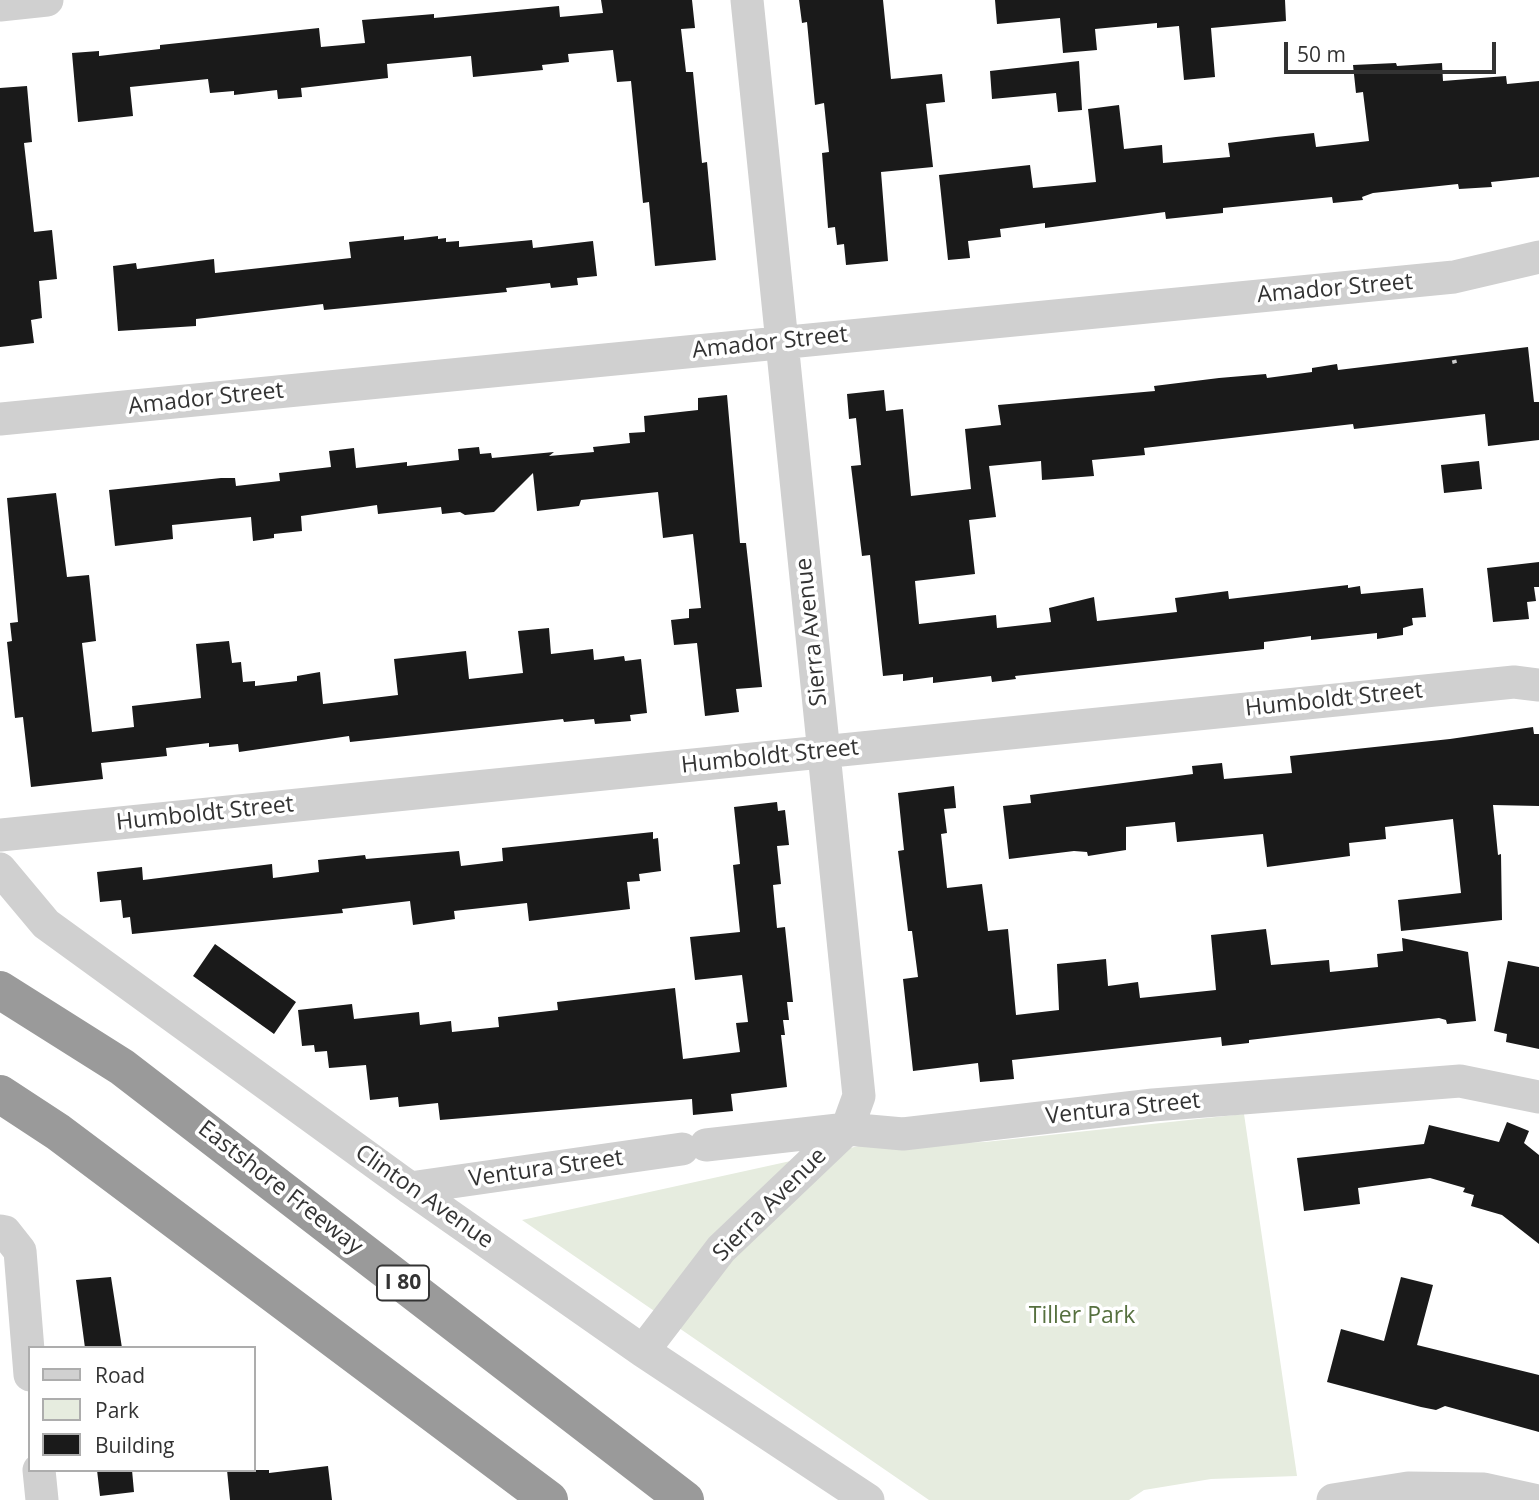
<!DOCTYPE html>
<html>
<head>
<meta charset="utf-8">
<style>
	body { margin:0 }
	#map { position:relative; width:1539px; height:1500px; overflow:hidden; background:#fff; font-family:"Open Sans",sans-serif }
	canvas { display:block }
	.legend { position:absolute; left:28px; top:1346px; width:228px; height:126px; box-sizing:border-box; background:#fff; border:2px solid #adadad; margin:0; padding:9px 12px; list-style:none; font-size:21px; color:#333 }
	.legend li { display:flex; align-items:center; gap:14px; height:35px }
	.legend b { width:35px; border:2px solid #adadad }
	.scale { position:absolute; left:1284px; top:42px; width:212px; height:32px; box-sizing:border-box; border:4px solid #333; border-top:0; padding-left:9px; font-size:21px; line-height:24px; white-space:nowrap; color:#333; -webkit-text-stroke:5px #fff; paint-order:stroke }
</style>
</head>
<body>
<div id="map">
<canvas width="1539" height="1500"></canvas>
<ul class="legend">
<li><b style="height:9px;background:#d0d0d0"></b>Road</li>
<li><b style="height:19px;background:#e6ecdf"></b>Park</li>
<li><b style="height:19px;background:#1a1a1a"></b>Building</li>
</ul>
<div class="scale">50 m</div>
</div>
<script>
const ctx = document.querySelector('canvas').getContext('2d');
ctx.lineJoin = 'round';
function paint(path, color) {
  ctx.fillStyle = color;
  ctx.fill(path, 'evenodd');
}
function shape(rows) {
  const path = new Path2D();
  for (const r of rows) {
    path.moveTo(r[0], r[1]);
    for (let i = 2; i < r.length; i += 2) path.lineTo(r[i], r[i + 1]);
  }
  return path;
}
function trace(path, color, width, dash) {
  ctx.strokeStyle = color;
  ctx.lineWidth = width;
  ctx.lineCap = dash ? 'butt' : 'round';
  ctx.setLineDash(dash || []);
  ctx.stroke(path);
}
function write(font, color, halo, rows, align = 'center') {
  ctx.font = font + ' "Open Sans",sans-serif';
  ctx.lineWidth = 7;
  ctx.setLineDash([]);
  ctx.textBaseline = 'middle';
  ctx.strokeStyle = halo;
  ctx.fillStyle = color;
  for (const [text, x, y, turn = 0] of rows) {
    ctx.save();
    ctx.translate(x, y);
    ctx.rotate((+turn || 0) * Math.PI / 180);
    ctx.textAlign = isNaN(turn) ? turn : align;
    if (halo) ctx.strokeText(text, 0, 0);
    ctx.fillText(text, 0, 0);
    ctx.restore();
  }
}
const green = shape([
	[1244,1114,1297,1476,1211,1479,1144,1490,1129,1500,929,1500,522,1220,859,1146,985,1142]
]);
const building = shape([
	[601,0,692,0,695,28,681,29,686,72,693,72,702,163,707,162,716,260,655,266,649,202,643,203,631,81,617,82,613,50,568,54,569,62,542,65,543,70,473,77,471,56,387,64,388,78,301,88,302,97,278,99,277,90,234,95,234,91,210,93,208,79,130,87,133,116,78,122,72,53,99,51,99,56,160,49,160,45,319,28,321,47,365,43,362,20,434,14,434,18,559,6,560,17,603,13],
	[799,0,883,0,891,79,942,74,945,102,926,104,933,167,881,172,888,261,846,265,844,244,837,245,835,227,828,228,822,153,829,152,824,103,815,105,807,22,802,23],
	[995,0,1285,0,1286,21,1211,28,1215,77,1184,80,1179,26,1157,28,1157,23,1095,29,1097,50,1063,53,1060,18,997,24],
	[1079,61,1082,110,1058,112,1056,93,992,99,990,71],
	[1396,63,1397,66,1442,63,1443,81,1506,76,1507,84,1539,81,1539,177,1491,182,1492,187,1459,189,1458,184,1373,193,1362,197,1363,200,1333,203,1332,197,1223,208,1223,213,1166,219,1165,212,1045,228,1045,223,1000,229,1001,237,968,241,970,258,948,260,939,175,1030,165,1033,188,1096,182,1088,109,1119,105,1124,149,1162,145,1163,163,1230,157,1228,143,1276,137,1314,133,1316,147,1369,141,1363,92,1356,93,1353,65],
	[27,86,32,142,24,143,34,232,52,230,57,279,39,281,42,318,31,320,34,343,0,347,0,88],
	[404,236,404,240,438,236,438,239,446,238,446,242,459,241,459,247,532,240,533,248,593,241,597,276,577,278,578,285,551,288,550,283,506,288,507,292,324,310,323,304,196,319,196,326,118,331,113,266,136,263,137,269,214,259,215,273,351,258,349,242],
	[1528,347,1534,402,1539,402,1539,440,1488,446,1485,414,1354,429,1353,424,1144,448,1145,455,1092,460,1094,476,1042,480,1041,461,989,466,996,517,969,520,975,574,915,581,919,624,996,615,997,628,1051,622,1049,608,1094,597,1097,621,1177,612,1175,598,1228,591,1229,599,1348,585,1348,588,1360,586,1361,594,1423,588,1426,617,1412,618,1413,625,1403,628,1403,635,1377,639,1377,633,1311,640,1311,636,1264,642,1264,649,1015,676,1016,679,992,682,991,676,933,683,933,677,903,681,903,674,883,676,870,555,862,556,851,466,861,465,856,418,849,419,847,394,884,390,886,411,903,409,911,496,971,489,965,429,1001,425,998,405,1155,391,1154,386,1219,378,1266,374,1267,378,1312,372,1312,368,1337,364,1338,370],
	[727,395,740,543,746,543,762,687,736,689,739,712,705,716,697,643,674,645,671,620,689,618,689,609,701,608,693,534,663,538,658,492,581,500,579,506,537,511,533,473,494,512,465,515,460,512,442,514,441,507,378,514,377,505,301,516,302,531,274,534,274,538,253,541,251,517,172,525,173,539,115,546,109,490,221,478,235,478,236,486,280,481,279,473,331,467,329,451,354,448,356,468,407,462,407,466,459,460,458,449,479,447,480,454,491,453,492,458,554,452,549,456,594,452,593,447,630,443,629,433,645,432,644,416,698,410,698,398],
	[1479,461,1482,489,1444,493,1441,465],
	[56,493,67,577,89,575,96,641,82,643,92,732,134,727,132,706,201,698,196,644,229,641,232,663,241,662,243,682,255,681,255,686,297,681,297,676,320,672,323,704,398,695,394,659,466,651,469,679,523,673,518,631,549,628,551,654,593,649,594,660,624,656,625,661,641,659,647,713,630,715,631,721,595,724,594,719,564,722,563,719,350,742,349,736,239,752,238,744,209,747,209,743,166,748,167,756,101,763,103,779,31,787,23,717,15,718,7,642,12,641,10,623,18,622,7,498],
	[1539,562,1539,587,1534,587,1536,601,1527,602,1529,619,1493,622,1487,568],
	[1533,727,1534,734,1539,734,1539,806,1493,805,1498,855,1501,854,1502,920,1401,931,1398,900,1461,893,1453,819,1385,827,1386,839,1349,843,1350,856,1267,867,1263,834,1177,842,1175,822,1126,827,1126,850,1088,856,1087,852,1074,851,1009,859,1003,806,1031,803,1030,795,1193,774,1192,766,1222,763,1224,779,1292,773,1290,756,1450,739],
	[954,786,956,808,944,809,947,833,941,834,947,888,982,884,988,931,1008,929,1016,1015,1059,1010,1057,964,1106,959,1108,986,1138,982,1140,998,1216,990,1211,935,1266,929,1271,965,1329,960,1330,972,1378,967,1377,954,1403,951,1402,938,1468,952,1476,1021,1447,1024,1446,1020,1439,1018,1249,1040,1249,1043,1222,1046,1221,1037,1012,1060,1014,1079,980,1082,978,1063,913,1071,903,979,918,977,912,931,908,931,898,851,904,850,898,793],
	[777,802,778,811,785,810,789,845,777,846,781,884,773,885,777,928,785,927,793,1002,787,1002,789,1020,783,1020,785,1035,781,1035,787,1087,731,1094,733,1111,693,1115,692,1099,440,1120,438,1103,399,1107,398,1097,370,1100,366,1065,329,1068,327,1051,315,1052,314,1045,302,1046,298,1010,352,1004,354,1019,419,1012,420,1025,451,1021,452,1032,499,1027,498,1017,558,1010,557,1002,675,988,683,1059,740,1052,736,1023,748,1022,742,975,695,980,690,937,740,932,733,865,740,864,734,807],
	[653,832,653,839,658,838,661,871,639,874,640,881,627,882,630,909,529,921,527,903,454,911,455,919,413,925,410,901,342,909,343,913,132,934,130,917,123,918,121,900,100,902,97,872,142,867,143,880,272,864,273,878,319,872,318,860,365,855,366,859,459,851,461,866,503,861,502,848],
	[215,944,296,1002,274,1034,193,976],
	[1508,961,1539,967,1539,1049,1506,1042,1507,1034,1494,1031],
	[1507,1122,1529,1131,1524,1143,1539,1155,1539,1244,1502,1215,1471,1206,1474,1195,1463,1192,1465,1188,1430,1178,1358,1188,1360,1204,1304,1211,1297,1158,1424,1144,1429,1125,1499,1142],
	[111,1277,122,1348,85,1348,76,1280],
	[1401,1277,1433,1285,1417,1345,1539,1375,1539,1432,1445,1406,1436,1410,1421,1407,1327,1382,1341,1329,1384,1341],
	[328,1466,332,1500,230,1500,227,1470,269,1470,269,1473],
	[97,1470,132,1470,134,1492,100,1496]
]);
const path = shape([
	[1454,360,1455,364]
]);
const minor = shape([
	[0,5,47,0],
	[0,419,1454,277,1539,257],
	[0,835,1514,682,1539,685],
	[0,869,46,924,410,1188,643,1351,868,1500],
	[706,1145,847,1129,903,1134,1153,1105,1460,1081,1539,1097],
	[410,1188,682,1149],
	[0,1231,5,1232,20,1251,30,1375],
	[643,1351,721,1249,847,1129,859,1096,747,0],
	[39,1470,42,1500],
	[1333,1500,1408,1488,1484,1489,1534,1500]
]);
const highway = shape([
	[0,990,122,1067,685,1500],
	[0,1094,58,1132,549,1500]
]);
const shields = [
	[403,1283,52]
];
const shieldNames = [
	["I 80",403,1283]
];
const streetNames = [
	["Amador Street",1335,289,-5],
	["Amador Street",770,343,-6],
	["Amador Street",206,399,-6],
	["Sierra Avenue",812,632,-96],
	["Humboldt Street",1334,700,-6],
	["Humboldt Street",770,757,-6],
	["Humboldt Street",205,814,-6],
	["Ventura Street",1123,1109,-6],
	["Ventura Street",546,1169,-8],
	["Eastshore Freeway",280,1188,38],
	["Clinton Avenue",424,1197,35],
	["Sierra Avenue",770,1205,-45]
];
const parkNames = [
	["Tiller Park",1082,1316]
];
paint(green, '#e6ecdf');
paint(building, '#1a1a1a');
trace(path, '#cdcdcd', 4.5, [3.5, 3.5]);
trace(minor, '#d0d0d0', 33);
trace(highway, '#9a9a9a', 38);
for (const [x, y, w] of shields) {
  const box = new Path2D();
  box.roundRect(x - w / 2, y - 17.5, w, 35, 5);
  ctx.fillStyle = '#fff';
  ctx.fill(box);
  trace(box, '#333', 2);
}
write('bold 21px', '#333', null, shieldNames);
write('23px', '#333', '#fff', streetNames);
write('23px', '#56703f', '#fff', parkNames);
</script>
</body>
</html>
